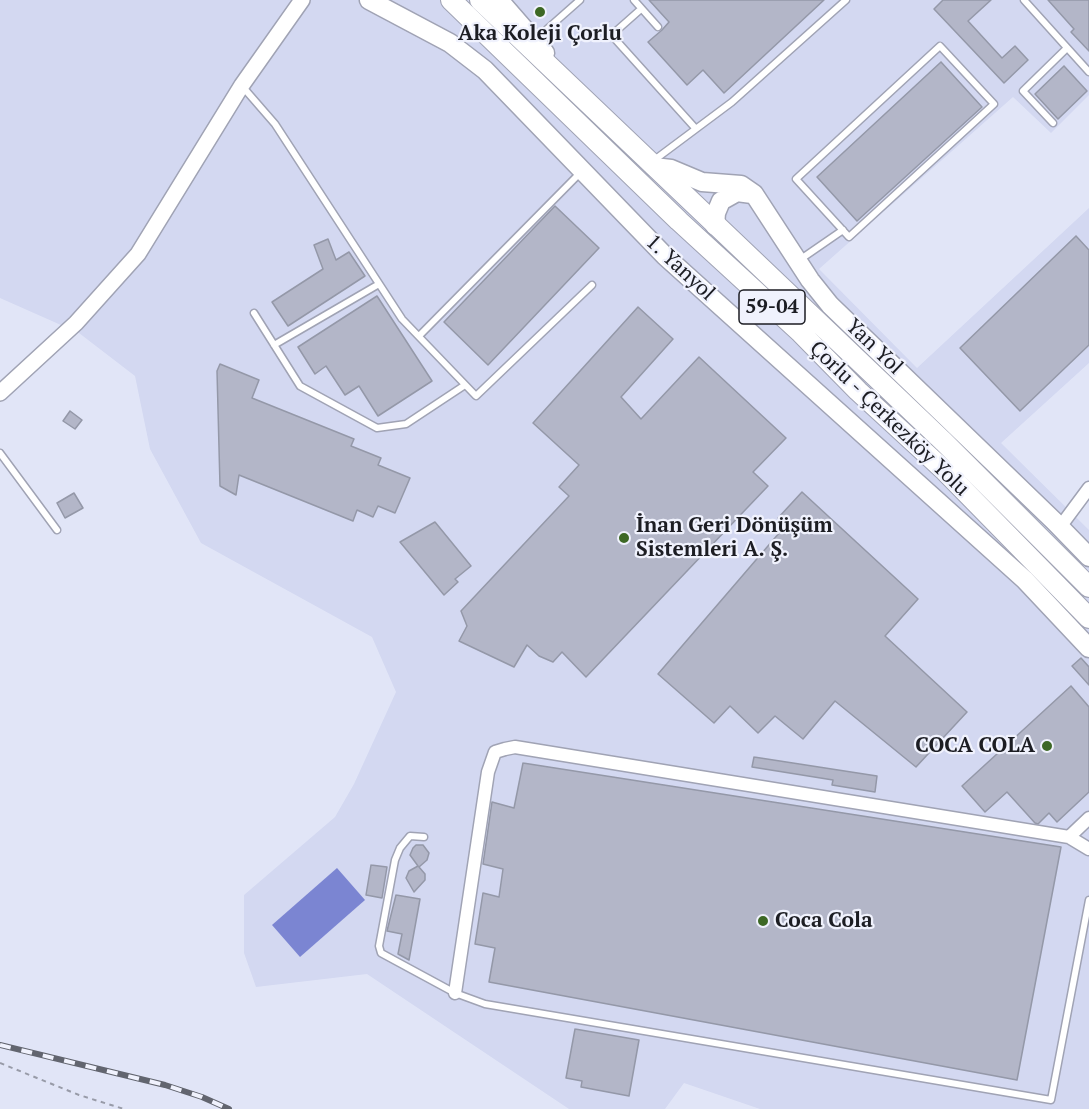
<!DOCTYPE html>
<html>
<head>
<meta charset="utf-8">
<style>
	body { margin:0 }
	canvas { display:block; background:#e1e5f7 }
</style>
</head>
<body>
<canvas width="1089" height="1109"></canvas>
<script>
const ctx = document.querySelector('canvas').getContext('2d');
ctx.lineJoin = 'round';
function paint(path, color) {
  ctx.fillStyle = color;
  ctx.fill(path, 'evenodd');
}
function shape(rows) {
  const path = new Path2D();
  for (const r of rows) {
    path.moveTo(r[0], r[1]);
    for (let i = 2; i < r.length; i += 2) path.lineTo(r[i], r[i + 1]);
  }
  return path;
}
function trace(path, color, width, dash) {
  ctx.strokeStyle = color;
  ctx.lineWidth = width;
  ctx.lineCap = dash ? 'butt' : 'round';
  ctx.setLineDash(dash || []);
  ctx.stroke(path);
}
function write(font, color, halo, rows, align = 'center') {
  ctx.font = font + ' "PT Serif",serif';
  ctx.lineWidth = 4.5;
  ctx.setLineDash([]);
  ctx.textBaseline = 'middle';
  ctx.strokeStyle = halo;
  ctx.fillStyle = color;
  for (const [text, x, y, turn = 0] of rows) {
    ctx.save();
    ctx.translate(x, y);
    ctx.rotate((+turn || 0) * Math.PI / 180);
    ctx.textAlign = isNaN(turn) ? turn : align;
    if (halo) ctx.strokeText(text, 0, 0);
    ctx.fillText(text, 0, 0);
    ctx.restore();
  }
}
const built = shape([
	[0,0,1089,0,1089,95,1051,133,1013,97,819,269,917,368,1089,208,1089,363,1001,443,1089,530,1089,1109,760,1109,684,1083,665,1109,569,1109,367,974,256,987,244,953,244,895,335,817,354,784,396,692,372,637,201,543,150,449,135,376,79,333,0,298]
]);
const water = shape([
	[337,868,365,900,300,957,272,925]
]);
const building = shape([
	[649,0,824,0,724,93,703,70,687,85,648,42,662,30,669,22,649,0],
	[943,0,991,0,968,21,1002,58,1015,46,1028,60,1004,83,934,9,943,0],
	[1048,0,1089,0,1089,51,1071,32,1074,29,1048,0],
	[941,62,982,107,857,221,817,177,941,62],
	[1064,66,1087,91,1058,119,1035,94,1064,66],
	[555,206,599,248,488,365,444,322,555,206],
	[1076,236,1089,250,1089,345,1020,411,960,348,1076,236],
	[328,239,336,260,349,252,365,276,288,326,272,302,323,269,314,245,328,239],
	[377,296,432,381,378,416,359,386,345,395,326,366,315,374,298,347,377,296],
	[638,307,673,339,621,397,641,419,699,357,786,438,753,472,768,486,586,677,562,652,553,662,539,656,527,645,514,667,459,641,467,626,461,611,569,496,559,487,579,465,533,423,638,307],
	[220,364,259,380,252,398,354,439,351,446,381,458,378,465,410,478,395,513,378,506,373,517,357,510,353,521,239,475,236,495,220,486,217,371,220,364],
	[70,411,82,420,75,429,63,421,70,411],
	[802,492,918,599,885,636,967,712,916,767,835,701,803,739,775,716,758,733,730,706,714,723,658,674,786,525,778,518,802,492],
	[74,493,83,508,65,518,57,503,74,493],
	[435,522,471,566,455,579,458,582,444,595,400,542,435,522],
	[1081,658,1089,667,1089,685,1072,666,1081,658],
	[1071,686,1089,707,1089,792,1057,822,1049,813,1038,824,1035,823,1007,792,985,812,962,786,1071,686],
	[754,757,877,776,875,792,832,785,833,780,752,767,754,757],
	[523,763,1061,847,1017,1080,489,982,495,948,475,944,483,893,499,897,503,869,483,864,492,802,514,808,523,763],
	[416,845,423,845,429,853,427,860,419,867,425,874,425,880,414,892,406,878,409,871,418,866,410,855,413,848,416,845],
	[371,865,387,867,382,898,366,895,371,865],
	[396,895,420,899,409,960,398,954,402,934,387,931,396,895],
	[575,1029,639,1040,629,1096,581,1087,582,1081,566,1078,575,1029]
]);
const path = shape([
	[0,1063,79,1095,124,1109]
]);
const service = shape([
	[634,0,658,27],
	[1024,0,1089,72],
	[641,9,615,32,615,39,696,129],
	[538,42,546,30,580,0],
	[940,46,994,104,849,237,796,179,940,46],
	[242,86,275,124,402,319,476,396,592,285],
	[1053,123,1023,91,1067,48],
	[653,161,732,102,846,0],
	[798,261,843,230],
	[254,313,300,386,377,428,406,424,465,385],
	[419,336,582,171],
	[274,345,379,284],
	[0,453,57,530],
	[424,837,410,836,400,848,395,860,379,946,381,953,455,993,485,1004,1051,1100,1089,900]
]);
const minor = shape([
	[1060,527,1089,488],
	[1069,837,1089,818],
	[455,993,488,772,495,752,505,749,515,747,1069,837,1089,849]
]);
const tertiary = shape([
	[0,393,76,323,138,254,242,85,302,0]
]);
const secondary = shape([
	[369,0,450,43,485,70,665,256,1025,580,1089,648],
	[499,0,545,53],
	[654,167,671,169,702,182,741,185,754,194,810,280,830,305,1054,521,1089,557],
	[715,226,716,213,721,201,737,192,752,194]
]);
const primary = shape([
	[451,0,679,221,801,333,858,391,945,471,1089,618],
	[480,0,944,442,1089,587]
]);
const rail = shape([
	[0,1045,165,1085,202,1097,229,1109]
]);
const markers = [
	[540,12,6,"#3d6825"],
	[624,538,6,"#3d6825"],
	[1047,746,6,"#3d6825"],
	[763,921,6,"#3d6825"]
];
const shields = [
	[772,307,66]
];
const shieldNames = [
	["59-04",772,307]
];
const poiNames = [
	["Aka Koleji Çorlu",540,34,"center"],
	["İnan Geri Dönüşüm",636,526],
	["Sistemleri A. Ş.",636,550],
	["COCA COLA",1035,746,"right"],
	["Coca Cola",775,921]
];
const streetNames = [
	["1. Yanyol",680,268,43],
	["Yan Yol",874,347,44],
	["Çorlu - Çerkezköy Yolu",889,419,44]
];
paint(built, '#d3d8f1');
paint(water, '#7b85d2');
paint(building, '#b3b6c8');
trace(building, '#9498a8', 1.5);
trace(service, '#a0a3b4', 9);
trace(minor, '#a0a3b4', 15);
trace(tertiary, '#a0a3b4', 18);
trace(secondary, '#a0a3b4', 21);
trace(primary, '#a0a3b4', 22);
trace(path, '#989ba8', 2, [4.5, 4.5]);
trace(service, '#fff', 6);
trace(minor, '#fff', 12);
trace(tertiary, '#fff', 15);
trace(secondary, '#fff', 18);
trace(primary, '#fff', 20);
trace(rail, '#62656f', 6);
trace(rail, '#f0f2fd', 4, [11]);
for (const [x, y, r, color] of markers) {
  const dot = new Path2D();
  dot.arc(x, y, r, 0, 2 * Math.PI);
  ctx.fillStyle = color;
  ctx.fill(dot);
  trace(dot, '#f0f2fd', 2);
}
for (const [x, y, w] of shields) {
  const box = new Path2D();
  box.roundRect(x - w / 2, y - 17, w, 34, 4.5);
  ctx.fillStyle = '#f0f2fd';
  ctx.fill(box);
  trace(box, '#1c1d23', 1.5);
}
write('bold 20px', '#1c1d23', null, shieldNames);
write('bold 21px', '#1c1d23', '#f0f2fd', poiNames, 'left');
write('21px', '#1c1d23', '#f0f2fd', streetNames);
</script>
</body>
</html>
